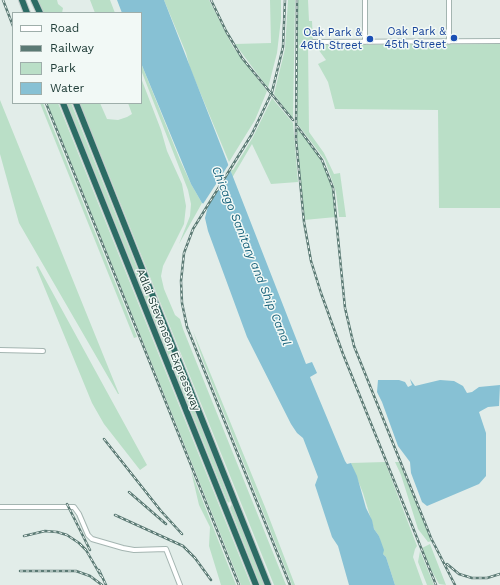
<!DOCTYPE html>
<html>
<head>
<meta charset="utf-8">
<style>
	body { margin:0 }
	#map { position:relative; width:500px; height:585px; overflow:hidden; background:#e2ede9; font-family:"Work Sans",sans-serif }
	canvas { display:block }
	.legend { position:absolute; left:12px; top:12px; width:130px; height:92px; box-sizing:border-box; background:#f2f9f6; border:1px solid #9eaeaa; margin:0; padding:5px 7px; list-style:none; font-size:12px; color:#213e39 }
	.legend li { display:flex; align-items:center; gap:8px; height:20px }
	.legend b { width:20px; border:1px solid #9eaeaa }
</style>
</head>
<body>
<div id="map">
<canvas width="500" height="585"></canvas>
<ul class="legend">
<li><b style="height:5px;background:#fff"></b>Road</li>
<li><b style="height:5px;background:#5b7a74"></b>Railway</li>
<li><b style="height:11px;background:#badfc7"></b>Park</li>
<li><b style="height:11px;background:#87c1d4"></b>Water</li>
</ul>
</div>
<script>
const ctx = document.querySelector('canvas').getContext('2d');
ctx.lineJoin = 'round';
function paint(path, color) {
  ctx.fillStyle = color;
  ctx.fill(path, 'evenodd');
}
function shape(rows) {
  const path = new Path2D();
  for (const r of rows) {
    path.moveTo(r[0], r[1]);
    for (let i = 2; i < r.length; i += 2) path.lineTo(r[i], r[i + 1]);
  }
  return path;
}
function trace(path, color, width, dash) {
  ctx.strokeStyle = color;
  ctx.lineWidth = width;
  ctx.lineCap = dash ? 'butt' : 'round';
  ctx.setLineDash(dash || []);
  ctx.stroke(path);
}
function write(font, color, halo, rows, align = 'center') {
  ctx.font = font + ' "Work Sans",sans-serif';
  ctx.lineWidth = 3;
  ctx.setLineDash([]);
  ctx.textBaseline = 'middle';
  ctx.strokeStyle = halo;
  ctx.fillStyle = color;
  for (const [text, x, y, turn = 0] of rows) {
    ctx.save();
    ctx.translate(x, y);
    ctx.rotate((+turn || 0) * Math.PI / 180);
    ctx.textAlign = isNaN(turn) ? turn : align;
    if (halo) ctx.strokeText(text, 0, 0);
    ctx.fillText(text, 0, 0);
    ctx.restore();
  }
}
const green = shape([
	[38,0,57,0,58,4,63,8,62,13,44,13],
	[90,0,110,0,115,13,95,13],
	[164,0,209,0,233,47,267,91,255,120,229,162,190,68,186,53],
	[270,0,281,0,281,19,277,53,268,88,235,44,271,43],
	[288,0,295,0,293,119,274,94,285,49],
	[298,0,308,0,309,21,312,21,313,41,308,42,309,132,324,153,334,174,340,173,346,217,339,217,336,192,325,160,296,122],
	[500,44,500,208,439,208,438,110,335,109,328,82,318,64,326,60,318,49,320,45],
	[141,63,180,160,191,184,202,203,179,244,190,216,191,204,188,190,141,70],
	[141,78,161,130,167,151,182,184,186,206,184,224,163,266,161,276,164,289,175,315,180,319,183,329,286,585,274,585,80,103,100,103,107,119,118,120,127,117,132,114,128,103,141,103],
	[272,98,293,123,298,182,271,184,252,144,232,178,231,170,233,170,253,137],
	[0,100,119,394,118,394,19,223,0,154],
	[40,103,43,103,137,337,134,338],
	[47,103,58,103,251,585,241,585],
	[67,103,71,103,213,457,230,501,229,503,227,501],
	[296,126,316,152,326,171,332,188,336,217,304,220],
	[38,266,147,465,140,470,104,424,92,403,36,267],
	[193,331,265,507,295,585,292,585,254,489,203,361],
	[385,462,417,546,415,549,413,557,423,585,395,585,386,557,383,554,379,536,374,529,363,493,351,463],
	[395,462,399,462,432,541,428,542,418,529,401,475],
	[191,471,226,560,236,585,221,585,209,546,210,527,199,505],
	[231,505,233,506,264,585,260,585,230,508],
	[430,544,446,585,439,584,428,564,422,548],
	[420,551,434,585,427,585,418,562]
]);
const water = shape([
	[117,0,164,0,306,364,312,362,317,373,310,377,345,461,347,464,351,463,357,476,366,508,372,520,374,529,379,536,384,550,383,554,386,557,395,585,349,585,338,546,332,537,315,485,318,477,303,438,297,433,291,424,247,337,208,231,205,218,208,206,202,203,191,184,141,63,141,13,122,13],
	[410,379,415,386,440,380,454,381,463,386,467,393,472,392,479,387,500,385,499,406,488,407,479,412,486,433,486,476,479,484,427,506,422,502,411,473,410,462,398,446,382,402,377,392,378,380,399,380,405,382,408,387,412,385]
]);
const pier = shape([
	[229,164,232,167,207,206,203,204]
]);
const minor = shape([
	[365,0,365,42],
	[449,0,449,42],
	[311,42,500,41],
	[0,350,43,351],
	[0,507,74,507,79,514,88,535,92,539,123,548,134,550,166,549,180,585]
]);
const highway = shape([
	[22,0,27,13],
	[34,0,40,13],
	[63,103,256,585],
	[76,103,268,585]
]);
const rail = shape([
	[3,0,13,26],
	[211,0,226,31,242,58,293,120],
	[285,0,283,47,272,92,252,134,193,229,184,253,181,281,182,303,187,327,290,585],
	[297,0,296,139,304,222,311,261,321,293,343,354,436,585],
	[46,103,239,585],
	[297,126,322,160,333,188,345,308,354,346,431,538,455,585],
	[104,439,161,511,182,534],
	[129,492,166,524],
	[67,504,90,550],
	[115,515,183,546,195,558,211,580],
	[24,536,45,531,57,532,67,535,79,543,86,550,101,576],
	[447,564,459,574,472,578,487,578,500,574],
	[99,570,106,585],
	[20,571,76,571,90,576,102,585]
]);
const markers = [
	[454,38,4,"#1a4fb4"],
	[370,39,4,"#1a4fb4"]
];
const transitNames = [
	["Oak Park &",446,32],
	["45th Street",446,45],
	["Oak Park &",362,33],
	["46th Street",362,46]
];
const streetNames = [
	["Adlai Stevenson Expressway",168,340,68]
];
const waterNames = [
	["Chicago Sanitary and Ship Canal",251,256,68]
];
paint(green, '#badfc7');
paint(water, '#87c1d4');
paint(pier, '#e2ede9');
trace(minor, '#a4b5b1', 6);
trace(highway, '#c1c9c8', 8);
trace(minor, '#fff', 4);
trace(highway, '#2c6b64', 6);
trace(rail, '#5b7a74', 2.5);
trace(rail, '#f2f9f6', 1, [3]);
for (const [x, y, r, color] of markers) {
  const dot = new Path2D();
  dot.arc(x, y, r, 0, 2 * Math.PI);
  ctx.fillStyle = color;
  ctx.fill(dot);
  trace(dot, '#f2f9f6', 1.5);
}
write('11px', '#164399', '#f2f9f6', transitNames, 'right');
write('11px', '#213e39', '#f2f9f6', streetNames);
write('italic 12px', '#19637c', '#f2f9f6', waterNames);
</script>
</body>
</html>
